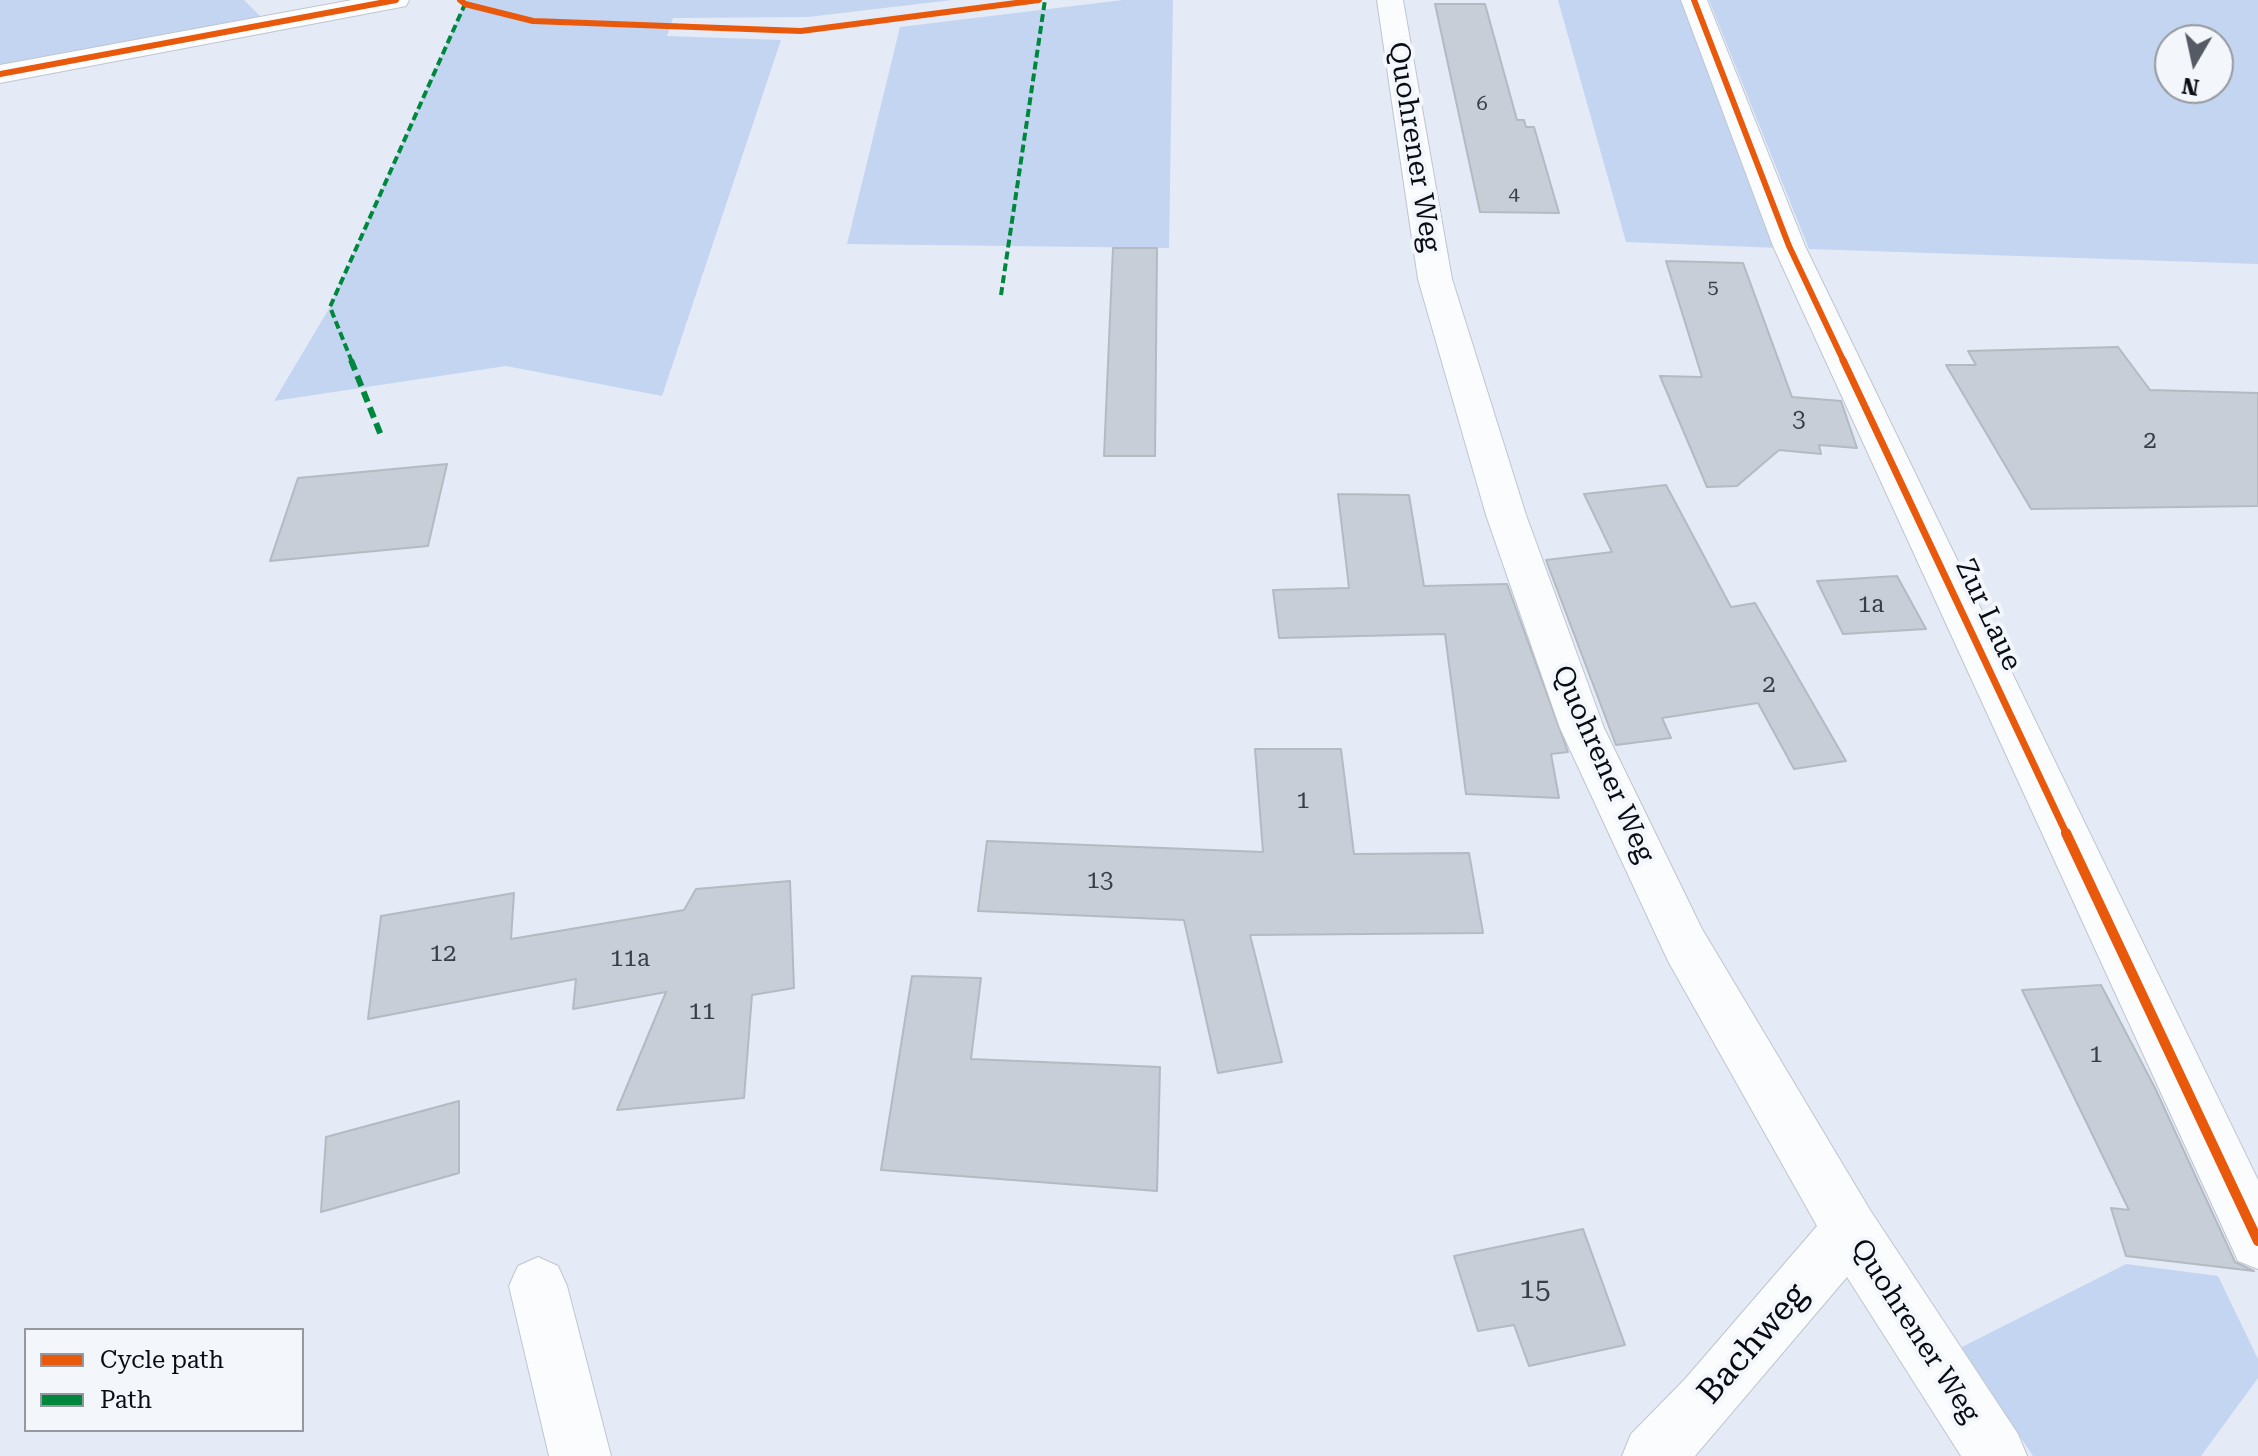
<!DOCTYPE html>
<html>
<head>
<meta charset="utf-8">
<style>
	body { margin:0 }
	#map { position:relative; width:2258px; height:1456px; overflow:hidden; background:#e4ebf6; font-family:"Roboto Serif",serif }
	canvas { display:block }
	.legend { position:absolute; left:24px; top:1328px; width:280px; height:104px; box-sizing:border-box; background:#f3f6fb; border:2px solid #95999f; margin:0; padding:10px 14px; list-style:none; font-size:24px; color:#080d15 }
	.legend li { display:flex; align-items:center; gap:16px; height:40px }
	.legend b { width:40px; border:2px solid #95999f }
	.north { position:absolute; left:2154px; top:24px; width:80px; height:80px; box-sizing:border-box; background:#f3f6fb; border:2px solid #95999f; border-radius:50%; rotate:189deg; font-size:22px; font-weight:700; line-height:32px; text-align:center; color:#080d15 }
	.north::after { content:''; display:block; margin:auto; width:28px; height:36px; background:#555b64; clip-path:polygon(50% 0,100% 100%,50% 72%,0 100%) }
</style>
</head>
<body>
<div id="map">
<canvas width="2258" height="1456"></canvas>
<ul class="legend">
<li><b style="height:10px;background:#e8590c"></b>Cycle path</li>
<li><b style="height:10px;background:#00873e"></b>Path</li>
</ul>
<div class="north">N</div>
</div>
<script>
const ctx = document.querySelector('canvas').getContext('2d');
ctx.lineJoin = 'round';
function paint(path, color) {
  ctx.fillStyle = color;
  ctx.fill(path, 'evenodd');
}
function shape(rows) {
  const path = new Path2D();
  for (const r of rows) {
    path.moveTo(r[0], r[1]);
    for (let i = 2; i < r.length; i += 2) path.lineTo(r[i], r[i + 1]);
  }
  return path;
}
function trace(path, color, width, dash) {
  ctx.strokeStyle = color;
  ctx.lineWidth = width;
  ctx.lineCap = dash ? 'butt' : 'round';
  ctx.setLineDash(dash || []);
  ctx.stroke(path);
}
function write(font, color, halo, rows, align = 'center') {
  ctx.font = font + ' "Roboto Serif",serif';
  ctx.lineWidth = 8;
  ctx.setLineDash([]);
  ctx.textBaseline = 'middle';
  ctx.strokeStyle = halo;
  ctx.fillStyle = color;
  for (const [text, x, y, turn = 0] of rows) {
    ctx.save();
    ctx.translate(x, y);
    ctx.rotate((+turn || 0) * Math.PI / 180);
    ctx.textAlign = isNaN(turn) ? turn : align;
    if (halo) ctx.strokeText(text, 0, 0);
    ctx.fillText(text, 0, 0);
    ctx.restore();
  }
}
const green = shape([
	[0,0,244,0,261,17,0,65],
	[460,0,952,0,808,17,673,18,667,36,781,40,662,396,506,366,274,401,330,307,464,5],
	[1123,0,1173,0,1169,248,847,244,900,27],
	[1558,0,1684,0,1779,248,1626,242],
	[1709,0,2258,0,2258,264,1809,249],
	[2170,40,2218,40,2218,88,2170,88],
	[2126,1264,2218,1276,2258,1359,2258,1378,2201,1456,2033,1456,1960,1348]
]);
const building = shape([
	[1435,4,1485,4,1517,120,1524,120,1526,127,1534,127,1559,213,1480,212,1435,4],
	[1113,248,1157,248,1155,456,1104,456,1113,248],
	[1666,261,1743,263,1792,397,1841,401,1857,448,1819,445,1821,454,1779,450,1737,486,1707,487,1660,376,1702,377,1666,261],
	[2118,347,2150,390,2258,393,2258,506,2031,509,1946,365,1976,365,1968,351,2118,347],
	[447,464,428,546,270,561,298,478,447,464],
	[1666,485,1731,607,1755,603,1846,761,1794,769,1758,703,1662,718,1671,738,1616,745,1546,560,1612,552,1584,494,1666,485],
	[1338,494,1409,495,1424,586,1507,584,1568,752,1551,754,1559,798,1466,794,1445,634,1279,638,1273,590,1349,588,1338,494],
	[1897,576,1926,629,1843,634,1817,581,1897,576],
	[1255,749,1341,749,1354,854,1469,853,1483,933,1250,935,1282,1062,1218,1073,1184,920,978,911,987,841,1263,852,1255,749],
	[790,881,794,988,752,995,744,1098,617,1110,666,992,573,1009,576,979,368,1019,381,916,514,893,511,939,684,910,696,889,790,881],
	[912,976,981,978,971,1059,1160,1067,1157,1191,881,1170,912,976],
	[2101,985,2155,1088,2235,1262,2254,1271,2126,1256,2111,1208,2129,1210,2022,990,2101,985],
	[459,1101,459,1173,321,1212,326,1137,459,1101],
	[1583,1229,1625,1345,1529,1366,1514,1325,1478,1331,1454,1256,1583,1229]
]);
const minor = shape([
	[352,0,409,0,406,6,396,8,0,83,0,65,352,0],
	[1377,0,1403,0,1452,279,1526,515,1604,728,1702,929,1870,1210,2018,1434,2027,1456,1961,1456,1847,1277,1695,1456,1622,1456,1631,1434,1685,1379,1817,1226,1668,961,1560,728,1486,515,1418,279,1377,0],
	[1681,0,1707,0,1805,246,2258,1180,2258,1269,2238,1261,1773,246,1681,0],
	[538,1257,558,1266,567,1286,611,1456,549,1456,509,1286,518,1266,538,1257]
]);
const quietFar1 = shape([
	[1001,295,1045,0],
	[352,362,330,307,465,4]
]);
const quiet = shape([
	[351,360,382,438]
]);
const cyclewayFar2 = shape([
	[460,0,465,4,533,21,801,31,1039,0],
	[1694,0,1789,246,1844,362],
	[0,74,396,0]
]);
const cyclewayFar1 = shape([
	[1843,360,2067,835]
]);
const cycleway = shape([
	[2066,833,2258,1241]
]);
const farNumbernames = [
	["6",1482,104],
	["4",1514,194],
	["5",1713,287]
];
const numberNames = [
	["3",1799,420],
	["2",2150,441],
	["1a",1871,605],
	["2",1769,685],
	["1",1303,801],
	["13",1100,881],
	["12",443,954],
	["11a",630,959],
	["11",702,1012],
	["1",2096,1055]
];
const streetNames = [
	["Quohrener Weg",1414,147,81],
	["Zur Laue",1988,615,65],
	["Quohrener Weg",1603,764,66],
	["Quohrener Weg",1915,1331,57]
];
const nearNumbernames = [
	["15",1535,1290]
];
const nearStreetnames = [
	["Bachweg",1753,1344,-49]
];
paint(green, '#c3d5f0');
paint(building, '#c7ced7');
trace(building, '#b4bac2', 2);
trace(minor, '#bfc5ce', 2);
paint(minor, '#fbfcfe');
trace(quietFar1, '#00873e', 4, [8, 4]);
trace(quiet, '#00873e', 6, [11, 6]);
trace(cyclewayFar2, '#e8590c', 6);
trace(cyclewayFar1, '#e8590c', 7);
trace(cycleway, '#e8590c', 10);
write('20px', '#383d46', null, farNumbernames);
write('24px', '#383d46', null, numberNames);
write('28px', '#080d15', '#f3f6fb', streetNames);
write('28px', '#383d46', null, nearNumbernames);
write('34px', '#080d15', '#f3f6fb', nearStreetnames);
</script>
</body>
</html>
